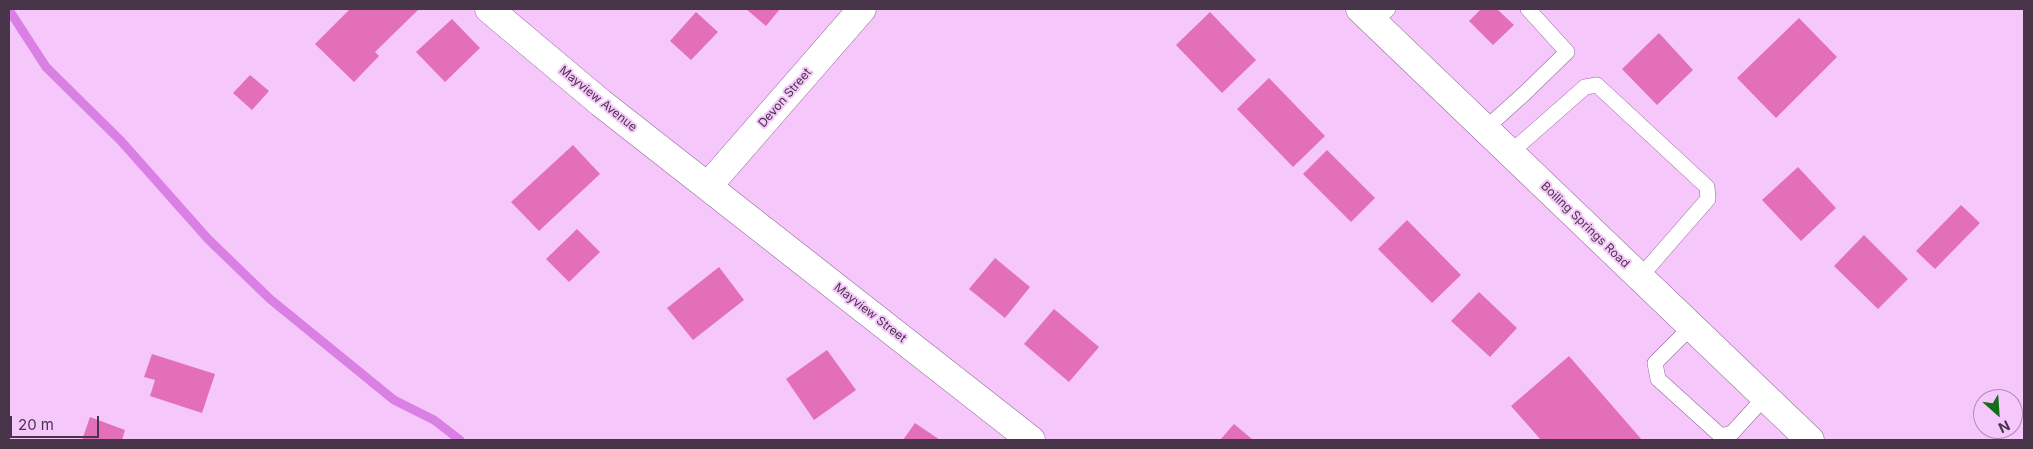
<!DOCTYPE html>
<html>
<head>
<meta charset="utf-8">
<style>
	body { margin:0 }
	#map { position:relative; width:2033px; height:449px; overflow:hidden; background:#f6c7fa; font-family:Inter,sans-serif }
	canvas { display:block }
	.frame { position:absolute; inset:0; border:10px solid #48354a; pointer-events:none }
	.north { position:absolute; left:1973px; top:389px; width:50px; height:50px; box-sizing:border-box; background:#f6c7fa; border:1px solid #b08db4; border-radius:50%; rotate:154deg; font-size:14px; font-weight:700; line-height:20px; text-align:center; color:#48354a }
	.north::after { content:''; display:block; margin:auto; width:18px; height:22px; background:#146d18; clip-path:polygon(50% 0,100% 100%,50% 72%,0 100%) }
	.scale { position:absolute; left:10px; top:416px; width:89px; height:22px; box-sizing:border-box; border:2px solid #48354a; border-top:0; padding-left:6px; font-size:15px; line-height:18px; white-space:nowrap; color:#48354a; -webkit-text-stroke:4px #f6c7fa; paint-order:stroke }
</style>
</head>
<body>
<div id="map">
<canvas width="2033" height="449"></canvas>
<div class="frame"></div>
<div class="north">N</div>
<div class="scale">20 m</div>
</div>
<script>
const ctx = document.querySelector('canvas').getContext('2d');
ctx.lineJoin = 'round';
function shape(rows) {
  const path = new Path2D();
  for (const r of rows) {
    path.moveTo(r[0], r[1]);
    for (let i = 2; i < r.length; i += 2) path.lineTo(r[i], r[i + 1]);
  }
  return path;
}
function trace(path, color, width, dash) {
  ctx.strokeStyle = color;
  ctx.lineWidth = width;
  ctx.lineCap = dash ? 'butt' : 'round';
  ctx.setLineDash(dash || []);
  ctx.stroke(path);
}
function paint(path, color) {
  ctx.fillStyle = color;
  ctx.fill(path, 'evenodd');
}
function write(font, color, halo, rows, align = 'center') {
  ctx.font = font + ' Inter,sans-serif';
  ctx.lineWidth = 4;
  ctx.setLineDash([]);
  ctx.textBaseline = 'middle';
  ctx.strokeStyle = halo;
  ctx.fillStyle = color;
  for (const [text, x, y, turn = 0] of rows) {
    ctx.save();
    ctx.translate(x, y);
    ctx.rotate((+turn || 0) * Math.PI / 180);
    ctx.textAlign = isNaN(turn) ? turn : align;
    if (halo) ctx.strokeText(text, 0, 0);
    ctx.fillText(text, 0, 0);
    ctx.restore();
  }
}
const stream = shape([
	[9,10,46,67,121,141,208,239,270,299,394,400,434,420,460,440]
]);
const building = shape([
	[350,9,419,9,375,52,379,56,354,82,315,44],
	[746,9,780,9,766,26],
	[1481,9,1497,9,1514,25,1493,45,1469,21],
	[696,12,718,32,691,60,670,41],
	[1210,12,1256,60,1222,93,1176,45],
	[1799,18,1837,57,1776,118,1737,78],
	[452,19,480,48,445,82,416,52],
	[1659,33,1693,70,1657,105,1622,69],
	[250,75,269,91,252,110,233,93],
	[1269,78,1325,136,1293,167,1237,109],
	[573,145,600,174,539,231,511,202],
	[1327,150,1375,198,1351,222,1303,174],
	[1798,167,1836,208,1801,241,1762,200],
	[1961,205,1980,223,1935,269,1916,251],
	[1407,220,1461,275,1432,303,1378,249],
	[577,229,600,252,569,282,546,259],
	[1864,235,1908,279,1878,309,1834,266],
	[995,258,1030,287,1005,318,969,289],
	[719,267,744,300,693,340,667,308],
	[1479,292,1517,328,1490,357,1451,321],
	[1054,309,1099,347,1069,382,1024,344],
	[827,350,856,390,814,420,786,379],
	[152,354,215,374,202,413,150,396,155,380,144,377],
	[1569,356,1642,440,1541,440,1511,406],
	[90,417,125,430,122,440,82,440],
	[915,423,940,440,903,440],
	[1234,424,1253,440,1220,440]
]);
const service = shape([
	[1374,22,1388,9],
	[1485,129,1525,93,1567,52,1528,9],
	[1510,153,1585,87,1597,85,1707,187,1708,199,1640,277],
	[1692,326,1655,363,1658,379,1721,436,1732,433,1765,397]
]);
const minor = shape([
	[489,9,601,103,1031,440],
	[708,186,862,9]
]);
const secondary = shape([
	[1360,9,1810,440]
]);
const streetNames = [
	["Devon Street",785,98,-49],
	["Mayview Avenue",598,99,39],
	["Boiling Springs Road",1585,225,44],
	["Mayview Street",870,313,38]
];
trace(stream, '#da80e4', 9);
paint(building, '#e36fb9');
trace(service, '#936998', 16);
trace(minor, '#936998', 29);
trace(secondary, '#936998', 29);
trace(service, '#fff', 15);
trace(minor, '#fff', 28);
trace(secondary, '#fff', 28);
write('12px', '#48354a', '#f6c7fa', streetNames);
</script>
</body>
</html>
